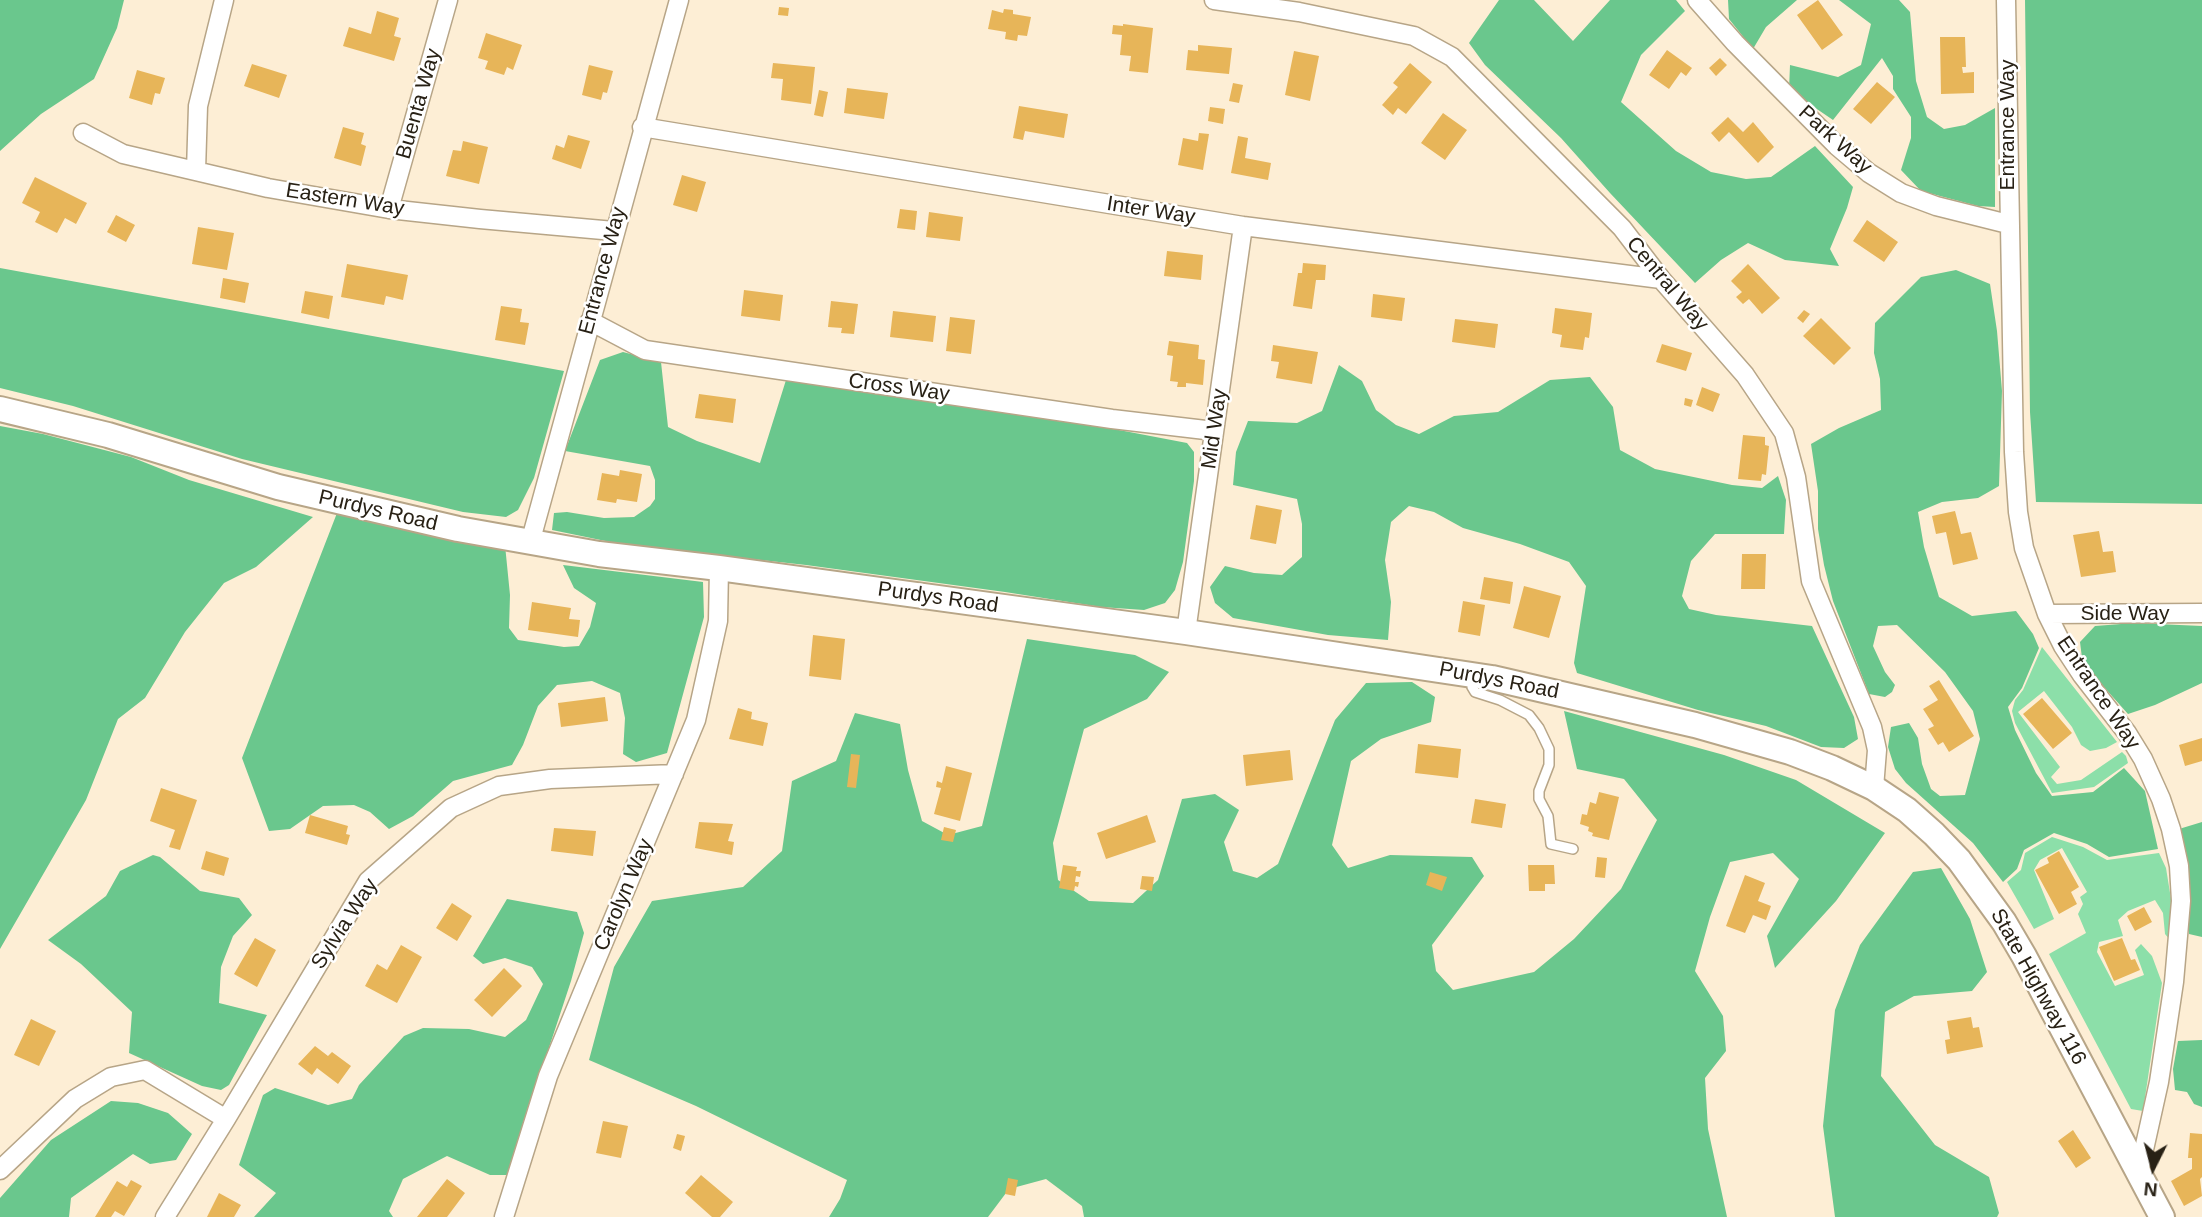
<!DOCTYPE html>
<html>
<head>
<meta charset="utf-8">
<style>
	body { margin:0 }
	#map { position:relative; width:2202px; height:1217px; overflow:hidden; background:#fdeed5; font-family:Helvetica,sans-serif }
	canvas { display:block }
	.north { position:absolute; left:2118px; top:1133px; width:70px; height:70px; -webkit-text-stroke:5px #fff; paint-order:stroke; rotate:186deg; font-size:19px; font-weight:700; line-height:28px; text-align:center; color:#282115 }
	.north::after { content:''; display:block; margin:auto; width:24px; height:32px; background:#282115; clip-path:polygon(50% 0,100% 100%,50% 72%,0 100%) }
</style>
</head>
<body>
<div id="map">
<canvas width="2202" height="1217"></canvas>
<div class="north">N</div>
</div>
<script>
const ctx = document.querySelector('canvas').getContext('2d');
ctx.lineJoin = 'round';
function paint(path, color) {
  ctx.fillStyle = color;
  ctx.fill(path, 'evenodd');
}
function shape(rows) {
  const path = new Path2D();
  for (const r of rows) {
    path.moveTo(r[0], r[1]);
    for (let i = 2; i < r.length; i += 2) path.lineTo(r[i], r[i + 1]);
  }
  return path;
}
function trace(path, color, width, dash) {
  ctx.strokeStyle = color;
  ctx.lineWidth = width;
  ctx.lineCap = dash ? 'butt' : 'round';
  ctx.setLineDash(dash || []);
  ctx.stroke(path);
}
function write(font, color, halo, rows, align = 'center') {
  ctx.font = font + ' Helvetica,sans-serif';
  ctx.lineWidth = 5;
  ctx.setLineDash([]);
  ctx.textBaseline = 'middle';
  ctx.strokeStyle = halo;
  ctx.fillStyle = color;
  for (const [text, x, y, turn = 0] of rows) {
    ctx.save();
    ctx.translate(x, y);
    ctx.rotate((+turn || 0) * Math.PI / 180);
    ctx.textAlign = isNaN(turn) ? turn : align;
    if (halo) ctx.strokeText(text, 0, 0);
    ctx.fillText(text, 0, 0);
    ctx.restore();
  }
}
const green = shape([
	[2042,647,2117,742,2106,748,2090,751,2081,745,2072,727,2044,691,2018,712,2060,767,2051,777,2057,784,2081,780,2122,752,2126,756,2128,763,2094,787,2052,793,2015,723,2012,711,2015,700,2023,690],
	[2052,837,2083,847,2107,860,2159,853,2166,868,2171,899,2170,940,2165,934,2163,913,2155,900,2128,911,2118,920,2123,936,2099,942,2097,952,2115,986,2144,975,2135,950,2141,944,2152,956,2162,983,2143,1111,2131,1109,2049,954,2086,933,2078,914,2083,904,2080,897,2087,892,2062,848,2040,860,2034,870,2054,919,2034,929,2007,882,2021,870,2025,853]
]);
const forest = shape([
	[0,0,124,0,117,28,94,79,41,114,0,151],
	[1499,0,1534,0,1573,41,1610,0,1676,0,1685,11,1641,55,1621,102,1676,151,1711,172,1746,179,1771,177,1815,146,1853,187,1847,208,1830,249,1839,266,1785,260,1748,243,1721,260,1695,283,1610,193,1561,138,1485,65,1469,43],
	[1728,0,1797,0,1766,27,1753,49,1729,19],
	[1839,0,1899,0,1910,12,1916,81,1927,117,1944,129,1965,125,1995,108,1995,207,1978,206,1921,191,1901,170,1911,138,1911,117,1893,89,1893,76,1882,58,1833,120,1789,90,1790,65,1838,77,1861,65,1871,24],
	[2025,0,2202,0,2202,504,2036,502,2030,412],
	[0,268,564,371,534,478,518,510,506,517,463,512,242,459,73,406,0,388],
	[1956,270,1990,284,1997,331,2002,391,1999,486,1978,498,1942,502,1918,512,1924,547,1939,597,1972,616,2016,611,2033,634,2039,648,2022,688,2008,707,2015,730,2036,773,2052,796,2093,792,2124,768,2145,791,2158,849,2109,857,2087,844,2054,833,2024,850,2017,869,2003,882,1973,843,1906,783,1895,769,1888,747,1891,727,1909,723,1918,738,1922,764,1931,789,1940,796,1965,795,1980,739,1973,711,1945,672,1897,625,1878,626,1873,646,1885,672,1895,685,1892,692,1885,697,1869,694,1833,601,1824,565,1818,529,1818,491,1811,444,1839,428,1881,410,1880,379,1874,353,1875,323,1921,277],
	[623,352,661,362,668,427,697,441,760,463,786,380,1119,430,1187,443,1194,452,1194,481,1183,562,1175,590,1165,603,1144,610,1101,607,1005,592,806,565,625,545,552,530,554,513,567,512,604,518,634,517,650,506,655,499,655,480,650,466,565,451,600,360],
	[1339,365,1362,381,1376,410,1396,425,1419,434,1454,416,1498,412,1550,380,1590,377,1613,407,1620,450,1655,469,1732,485,1762,488,1778,476,1786,500,1784,534,1715,534,1691,561,1682,596,1689,609,1716,615,1812,626,1854,717,1858,739,1844,748,1821,747,1766,726,1698,710,1577,673,1574,663,1586,586,1569,562,1520,544,1463,528,1434,512,1409,506,1391,522,1385,560,1391,602,1388,640,1328,635,1233,618,1215,603,1210,587,1225,566,1254,573,1282,575,1302,557,1302,524,1297,499,1233,485,1236,452,1248,421,1297,423,1322,411],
	[0,426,43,434,131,457,189,480,313,517,256,567,224,583,185,632,145,698,118,719,86,800,0,949],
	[337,513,505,545,510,595,509,628,518,640,564,647,579,646,590,627,596,603,574,588,563,565,703,582,704,617,667,753,636,762,623,754,625,718,620,693,592,681,557,685,538,706,523,745,512,765,453,781,413,816,389,829,370,812,354,805,323,806,290,829,269,831,242,758],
	[2134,623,2202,626,2202,683,2155,705,2128,714,2095,677,2082,658,2080,642,2095,626],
	[1027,639,1135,655,1169,672,1147,699,1084,729,1053,843,1058,880,1089,901,1133,903,1158,880,1182,799,1215,794,1239,810,1224,842,1233,871,1257,878,1278,864,1335,720,1366,683,1412,682,1435,697,1431,722,1381,739,1351,761,1332,845,1348,868,1390,855,1472,857,1484,876,1432,945,1436,971,1453,990,1534,972,1574,939,1621,889,1657,820,1624,779,1577,769,1564,711,1724,755,1796,780,1885,833,1836,901,1775,968,1767,936,1799,879,1773,853,1730,862,1710,917,1695,971,1723,1016,1726,1051,1705,1078,1708,1129,1727,1217,1084,1217,1082,1206,1046,1179,1009,1189,988,1217,829,1217,840,1199,847,1180,696,1106,589,1060,614,967,652,901,743,887,782,851,792,781,836,761,855,713,900,724,908,770,922,821,948,835,982,826],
	[2202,822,2202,937,2189,934,2189,870,2179,829],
	[153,855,160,857,200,891,239,898,252,915,233,936,221,967,219,1003,267,1015,229,1085,221,1090,202,1086,129,1053,132,1012,81,964,48,940,106,896,120,871],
	[1941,868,1970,919,1987,972,1972,991,1914,996,1885,1012,1881,1076,1935,1145,1989,1177,1999,1213,1997,1217,1835,1217,1823,1126,1835,1010,1860,945,1913,872],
	[507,899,577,912,584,933,571,981,507,1175,490,1175,447,1156,403,1179,389,1211,393,1217,254,1217,276,1193,239,1165,263,1095,275,1088,328,1105,352,1099,359,1085,404,1036,423,1028,469,1029,505,1037,526,1020,543,984,532,967,505,958,483,964,473,956],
	[2202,1040,2202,1107,2194,1104,2187,1092,2175,1090,2173,1069,2178,1041],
	[111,1101,138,1103,168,1113,192,1134,176,1160,150,1164,133,1154,71,1198,69,1217,0,1217,0,1198,51,1140]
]);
const building = shape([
	[1818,0,1843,35,1822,50,1797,15],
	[779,7,789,8,788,16,778,15],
	[1004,9,1013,10,1013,14,1031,17,1027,36,1018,35,1017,41,1005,39,1006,32,988,29,992,10,1003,13],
	[377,11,399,18,394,36,401,38,394,61,343,46,349,27,371,34],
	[1123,24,1153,28,1148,73,1129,71,1131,56,1120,55,1122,35,1112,34,1113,25,1123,26],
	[486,33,522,45,513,70,507,67,504,75,485,69,488,61,478,58],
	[1940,37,1965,37,1966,67,1962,67,1963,73,1974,72,1974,93,1941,94],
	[1198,45,1232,48,1229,74,1186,70,1188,50,1198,51],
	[1667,50,1692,68,1686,76,1681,72,1669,89,1649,75],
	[1294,51,1319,56,1310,101,1285,95],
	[1720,58,1727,65,1716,76,1709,68],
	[773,63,815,67,811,104,781,100,783,79,771,78],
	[1410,63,1432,82,1406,114,1398,108,1393,115,1382,105,1398,87,1393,83],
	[252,64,287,75,279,98,244,86],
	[589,65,613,71,607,93,603,92,601,100,582,95],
	[137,70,165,78,160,94,155,93,152,105,129,98],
	[1877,82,1895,97,1871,124,1853,109],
	[1233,83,1243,85,1239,103,1229,101],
	[847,88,888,93,884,119,844,113],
	[819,90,828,92,823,117,814,115],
	[1019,106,1068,114,1064,138,1025,131,1023,140,1013,138],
	[1210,107,1225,109,1223,124,1208,121],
	[1443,113,1467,130,1445,160,1421,143],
	[1728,117,1743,132,1753,122,1774,147,1758,163,1729,132,1719,142,1711,133],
	[343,127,364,133,361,144,366,146,361,166,334,158],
	[1199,133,1209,134,1203,170,1178,165,1183,138,1198,141],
	[568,135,590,141,581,169,552,159,556,145,564,148],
	[1238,136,1248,138,1245,158,1271,163,1268,180,1231,173],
	[463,141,488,147,479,184,446,176,453,150,461,151],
	[682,175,706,182,697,212,673,205],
	[35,177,87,203,76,224,65,218,57,233,35,222,40,212,22,203],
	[900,209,917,211,915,230,897,228],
	[929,212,963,217,960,241,926,237],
	[116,215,135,225,126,242,107,232],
	[1867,220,1898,242,1884,262,1853,241],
	[198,227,234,233,227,270,192,264],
	[1167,251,1203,255,1201,280,1164,276],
	[1303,263,1326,265,1325,280,1316,280,1312,309,1293,306,1298,273,1302,273],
	[347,264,408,275,403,300,386,296,384,305,341,297],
	[1748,264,1780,298,1762,314,1749,299,1743,304,1736,297,1742,292,1731,281],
	[223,278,249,283,245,303,220,298],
	[744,290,783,295,780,321,741,316],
	[305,291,333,296,329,319,301,313],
	[1373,294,1405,298,1402,321,1371,317],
	[831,301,858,304,854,334,841,333,842,328,828,327],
	[501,306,522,309,520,322,529,323,525,345,495,340],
	[1555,308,1592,313,1589,338,1585,337,1583,350,1560,347,1562,335,1552,333],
	[1804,310,1810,314,1803,323,1797,318],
	[893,311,936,316,933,342,890,337],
	[950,317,975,320,971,354,946,351],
	[1821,318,1851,348,1834,365,1803,336],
	[1455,319,1498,324,1495,348,1452,342],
	[1169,341,1199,345,1198,359,1205,360,1203,385,1186,383,1186,387,1177,387,1178,382,1170,381,1173,356,1167,355],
	[1662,344,1692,353,1686,371,1656,362],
	[1273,345,1318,352,1312,384,1276,378,1279,362,1271,361],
	[1702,387,1720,394,1713,412,1696,405],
	[699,394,736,399,733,423,695,418],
	[1685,398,1693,400,1691,407,1684,405],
	[1743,435,1765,437,1765,445,1769,446,1766,475,1762,474,1761,481,1738,479],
	[620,470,642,474,637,502,617,499,616,503,597,500,602,473,619,476],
	[1256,505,1282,510,1276,544,1250,539],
	[1955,511,1961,534,1971,532,1978,559,1953,565,1946,532,1936,534,1932,516],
	[2099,531,2103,552,2113,551,2116,572,2081,577,2073,535],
	[1742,554,1766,554,1765,589,1741,589],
	[1484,577,1513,582,1510,604,1480,599],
	[1524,586,1561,596,1549,638,1513,628],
	[1463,601,1485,605,1480,636,1458,632],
	[532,602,571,608,569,619,580,620,578,637,528,630],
	[813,635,845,639,841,680,809,676],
	[1939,680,1974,736,1949,752,1943,742,1938,745,1928,729,1934,726,1923,709,1938,700,1929,686],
	[605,697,608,721,561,727,558,703],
	[2042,698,2072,733,2053,749,2023,714],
	[738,708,752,712,751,719,768,723,763,746,729,739],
	[2202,738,2202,761,2185,766,2179,745],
	[1418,744,1461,749,1458,778,1415,773],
	[1290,750,1293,780,1246,786,1243,755],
	[851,754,860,755,856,788,847,787],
	[946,766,972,773,960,821,934,814,941,788,936,787,937,781,942,783],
	[161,788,197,800,180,850,169,847,175,830,150,821],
	[1599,792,1619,797,1609,840,1592,836,1593,833,1588,831,1589,827,1580,824,1582,814,1587,815,1590,802,1596,804],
	[1475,799,1506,804,1502,828,1471,823],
	[310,815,348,826,346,834,350,835,347,845,305,833],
	[1147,815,1156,842,1106,859,1097,833],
	[699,822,733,824,728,841,734,842,732,855,695,848],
	[944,827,956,830,953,842,941,840],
	[554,828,596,831,593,856,551,851],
	[206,851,229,858,224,876,201,869],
	[2059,851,2079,887,2071,892,2077,904,2059,914,2035,870,2049,863,2047,858],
	[1597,857,1607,858,1605,878,1595,877],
	[1063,865,1077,867,1076,871,1081,871,1080,877,1076,876,1075,882,1079,882,1078,887,1075,886,1074,891,1059,888],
	[1528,865,1554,865,1555,884,1545,884,1545,891,1529,891],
	[1430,872,1447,877,1442,891,1426,885],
	[1745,875,1765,883,1758,901,1771,906,1766,920,1753,915,1745,933,1726,926],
	[1142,876,1154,877,1152,891,1140,889],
	[452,903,472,916,457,941,436,928],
	[2144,907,2152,922,2135,931,2127,916],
	[255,938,276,950,257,987,234,974],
	[2122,938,2131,960,2135,959,2140,970,2114,981,2099,947],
	[401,945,422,957,397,1003,365,986,377,964,387,970],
	[504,968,522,986,492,1017,474,1000],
	[1971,1017,1973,1028,1979,1027,1983,1047,1947,1054,1945,1040,1950,1039,1947,1021],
	[31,1019,56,1031,39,1066,14,1055],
	[315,1046,328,1056,332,1052,351,1066,338,1084,317,1068,312,1075,298,1064],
	[603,1121,628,1126,621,1158,596,1153],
	[2073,1130,2091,1158,2076,1168,2058,1141],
	[2190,1133,2202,1134,2202,1177,2200,1179,2202,1196,2184,1206,2171,1181,2192,1169,2192,1158,2188,1158],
	[677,1134,685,1136,681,1151,673,1148],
	[701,1175,733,1202,720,1217,712,1217,685,1193],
	[1008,1178,1018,1180,1015,1196,1005,1194],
	[447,1179,465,1193,447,1217,417,1217],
	[131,1180,142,1186,124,1216,115,1211,111,1217,95,1217,117,1181,127,1187],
	[219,1193,241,1205,234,1217,207,1217]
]);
const lane = shape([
	[1473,677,1472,687,1475,692,1500,700,1529,715,1539,728,1549,749,1549,765,1539,791,1539,799,1548,816,1551,844,1573,849]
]);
const street = shape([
	[1214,0,1299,12,1414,36,1452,57,1622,228,1661,279,1745,375,1784,433,1796,477,1811,581,1872,727,1877,750,1874,788],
	[1697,0,1735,43,1837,146,1869,173,1901,193,1936,206,2008,224],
	[2006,0,2014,452,2018,512,2024,548,2047,614,2063,646,2082,675,2127,733,2143,759,2161,799,2171,829,2179,866,2181,901,2174,982,2159,1082,2139,1172],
	[642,127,1243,226,1661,279],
	[83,133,123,154,268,188,389,209,480,219,614,231],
	[196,171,198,106,224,0],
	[389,209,448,0],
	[590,321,645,350,1112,419,1214,431],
	[530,543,679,0],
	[2047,614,2202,613],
	[1186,632,1243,226],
	[0,1170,75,1099,111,1077,145,1070,226,1119],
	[165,1217,226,1119,368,881,451,808,499,786,550,779,674,774],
	[504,1217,548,1076,696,720,718,621,719,568]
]);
const secondary = shape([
	[0,409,108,435,278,487,458,529,599,554,719,568,1186,632,1492,678,1695,725,1790,752,1832,768,1874,788,1907,810,1934,834,1959,860,2004,922,2024,956,2162,1217]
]);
const streetNames = [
	["Buenta Way",419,104,-74],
	["Entrance Way",2008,125,-90],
	["Park Way",1835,140,42],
	["Eastern Way",345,200,9],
	["Inter Way",1151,211,9],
	["Entrance Way",603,271,-75],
	["Central Way",1667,284,50],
	["Cross Way",899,388,8],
	["Mid Way",1215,429,-82],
	["Purdys Road",378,511,13],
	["Purdys Road",938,598,8],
	["Side Way",2125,614],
	["Purdys Road",1499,681,11],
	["Entrance Way",2098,693,56],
	["Carolyn Way",624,895,-67],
	["Sylvia Way",345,924,-57],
	["State Highway 116",2038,987,61]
];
paint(green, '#8cdfa9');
paint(forest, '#6ac78d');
paint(building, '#e7b559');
trace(lane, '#b7a587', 12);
trace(street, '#b7a587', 21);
trace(secondary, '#b7a587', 28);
trace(lane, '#fff', 9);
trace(street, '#fff', 18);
trace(secondary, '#fff', 24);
write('21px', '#282115', '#fff', streetNames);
</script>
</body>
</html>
